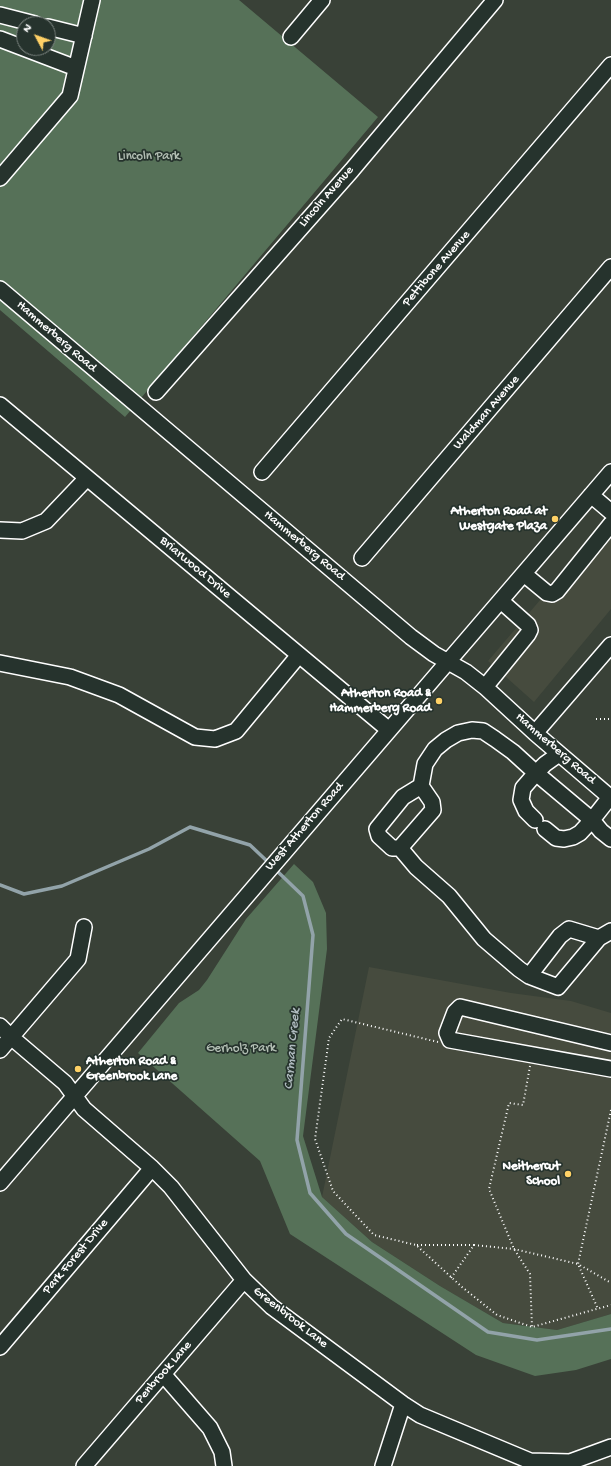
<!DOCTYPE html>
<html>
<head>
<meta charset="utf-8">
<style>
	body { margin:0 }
	#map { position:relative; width:611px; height:1466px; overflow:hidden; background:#394137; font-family:"Gochi Hand",sans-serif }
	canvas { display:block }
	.north { position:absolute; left:16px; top:16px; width:40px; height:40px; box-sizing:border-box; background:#26332d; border:1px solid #7d8581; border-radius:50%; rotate:311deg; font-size:11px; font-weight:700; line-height:16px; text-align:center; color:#fff }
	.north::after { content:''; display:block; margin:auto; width:14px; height:18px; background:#ffd166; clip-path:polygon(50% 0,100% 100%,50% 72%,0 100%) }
</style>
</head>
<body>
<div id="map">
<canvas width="611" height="1466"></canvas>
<div class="north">N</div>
</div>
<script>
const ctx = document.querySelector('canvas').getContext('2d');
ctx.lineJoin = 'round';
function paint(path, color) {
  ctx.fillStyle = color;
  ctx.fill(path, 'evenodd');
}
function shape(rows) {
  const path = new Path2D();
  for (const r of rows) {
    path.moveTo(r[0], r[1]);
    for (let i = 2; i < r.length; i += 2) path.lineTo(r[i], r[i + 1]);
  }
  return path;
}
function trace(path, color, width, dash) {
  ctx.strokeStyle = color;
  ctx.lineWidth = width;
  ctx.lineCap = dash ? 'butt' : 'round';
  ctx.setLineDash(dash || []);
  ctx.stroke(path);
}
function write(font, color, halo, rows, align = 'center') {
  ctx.font = font + ' "Gochi Hand",sans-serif';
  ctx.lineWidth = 3.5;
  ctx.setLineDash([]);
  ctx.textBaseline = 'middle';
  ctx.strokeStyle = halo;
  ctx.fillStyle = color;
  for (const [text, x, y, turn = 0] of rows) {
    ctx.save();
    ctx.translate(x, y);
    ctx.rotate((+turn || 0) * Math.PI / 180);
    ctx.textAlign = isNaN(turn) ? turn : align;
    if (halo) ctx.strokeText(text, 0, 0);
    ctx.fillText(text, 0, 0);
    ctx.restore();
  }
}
const built = shape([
	[611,517,611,609,534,702,488,661],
	[369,967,511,993,571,1001,611,1013,611,1314,557,1330,503,1323,440,1286,372,1242,322,1197]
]);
const green = shape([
	[0,0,239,0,378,117,125,417,0,310],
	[24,24,48,24,48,48,24,48],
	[294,864,313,882,326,913,327,949,303,1136,322,1197,372,1242,440,1286,503,1323,557,1330,611,1314,611,1359,576,1370,535,1376,476,1355,290,1234,260,1161,138,1053,179,1003,199,990,207,980,246,919]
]);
const stream = shape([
	[275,869,303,896,313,935,297,1140,310,1193,346,1234,488,1332,537,1340,611,1329],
	[0,885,24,894,62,886,149,849,190,827,250,845,269,863]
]);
const path = shape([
	[596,719,611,719],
	[438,1042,342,1019,329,1038,315,1139,333,1191,374,1235,416,1245,462,1287,497,1315,532,1327,611,1305],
	[530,1066,523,1105,509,1103,489,1189,514,1249,530,1274,532,1327],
	[611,1110,578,1264,611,1283],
	[417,1245,474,1245,451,1278],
	[474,1245,514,1249,578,1264,598,1309]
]);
const minor = shape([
	[0,15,35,24],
	[48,27,84,36],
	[291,37,322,0],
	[0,39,76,68],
	[0,178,70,96,92,0],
	[0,289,411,637,434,654,466,672,485,687,535,733,611,798],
	[156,392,352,170,495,0],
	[0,405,389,730],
	[262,472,611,65],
	[591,495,611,512],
	[0,530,22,531,46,521,87,478],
	[362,558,611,267],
	[524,574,547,593,552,594,557,591,611,524],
	[0,663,70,677,119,695,195,737,215,739,236,731,299,655],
	[485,687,528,634,530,630,528,625,501,601],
	[535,733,611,645],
	[421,786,403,797,377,829,379,836,392,848,400,848,433,810,432,802,421,786,425,764,435,749,446,740,458,733,472,730,483,731,495,739,513,752,536,773,545,764,559,754],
	[535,820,526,811,521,800,523,788,536,773,592,820,610,797],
	[545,829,556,838,564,839,573,837,580,833,592,820,601,831,611,839],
	[400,848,416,867,449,896,484,939,519,969,529,976],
	[599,938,569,929,560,936,529,976,558,987,599,938,611,931],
	[0,1026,11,1037,65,1083,84,1109,152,1168,171,1187,244,1280,272,1307,403,1404,420,1415,530,1461,570,1462,611,1447],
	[611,1043,460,1007,455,1012,447,1033,450,1040,611,1069],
	[0,1050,78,959,84,927],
	[0,1183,611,472],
	[0,1347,152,1168],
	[163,1374,210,1428,222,1452,224,1466],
	[84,1466,244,1280],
	[383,1466,403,1404]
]);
const markers = [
	[555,519,4,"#ffd166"],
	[439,701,4,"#ffd166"],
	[78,1069,4,"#ffd166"],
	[568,1174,4,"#ffd166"]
];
const parkNames = [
	["Lincoln Park",149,157],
	["Gerholz Park",241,1049]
];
const streetNames = [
	["Lincoln Avenue",327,197,-49],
	["Pettibone Avenue",437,269,-49],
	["Hammerberg Road",56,337,41],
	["Waldman Avenue",487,413,-49],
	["Hammerberg Road",304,546,40],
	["Briarwood Drive",195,568,40],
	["Hammerberg Road",555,749,41],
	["West Atherton Road",305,827,-49],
	["Park Forest Drive",76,1257,-50],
	["Greenbrook Lane",290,1318,38],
	["Penbrook Lane",164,1373,-49]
];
const poiNames = [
	["Atherton Road at",547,512],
	["Westgate Plaza",547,527],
	["Atherton Road &",431,694],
	["Hammerberg Road",431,709],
	["Atherton Road &",86,1062,"left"],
	["Greenbrook Lane",86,1077,"left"],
	["Neithercut",560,1167],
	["School",560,1182]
];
const waterNames = [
	["Carman Creek",293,1049,-85]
];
paint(built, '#464b3e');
paint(green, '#567158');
trace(stream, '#92a3a9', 3.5);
trace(minor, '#fff', 18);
trace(path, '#fff', 2, [1, 3]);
trace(minor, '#26332d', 15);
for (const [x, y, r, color] of markers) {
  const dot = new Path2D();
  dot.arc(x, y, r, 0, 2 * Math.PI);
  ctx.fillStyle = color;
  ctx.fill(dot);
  trace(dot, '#26332d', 1.5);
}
write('13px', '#b3bfb4', '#26332d', parkNames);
write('13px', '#fff', '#26332d', streetNames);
write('bold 13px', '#fff', '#26332d', poiNames, 'right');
write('italic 14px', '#aebabe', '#26332d', waterNames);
</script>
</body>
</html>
